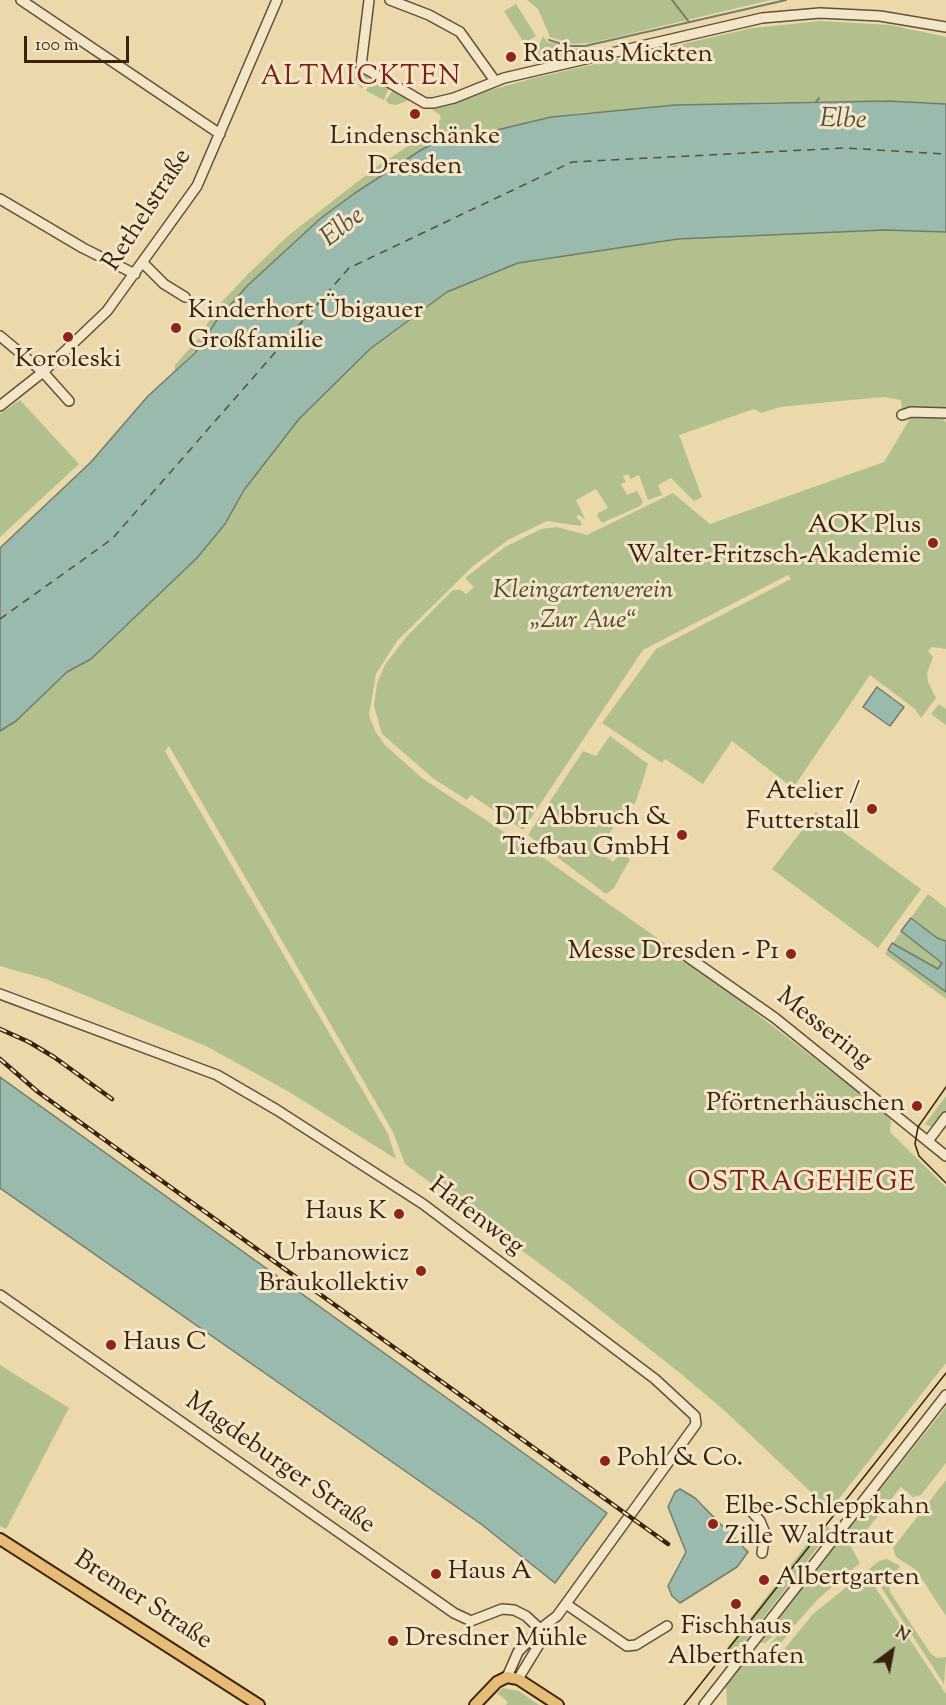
<!DOCTYPE html>
<html>
<head>
<meta charset="utf-8">
<style>
	body { margin:0 }
	#map { position:relative; width:946px; height:1705px; overflow:hidden; background:#ecd9ab; font-family:"Sorts Mill Goudy",serif }
	canvas { display:block }
	.north { position:absolute; left:862px; top:1621px; width:60px; height:60px; -webkit-text-stroke:4px #f3e6c8; paint-order:stroke; rotate:32deg; font-size:16px; font-weight:700; line-height:24px; text-align:center; color:#3a220c }
	.north::after { content:''; display:block; margin:auto; width:21px; height:27px; background:#3a220c; clip-path:polygon(50% 0,100% 100%,50% 72%,0 100%) }
	.scale { position:absolute; left:24px; top:36px; width:105px; height:27px; box-sizing:border-box; border:3px solid #3a220c; border-top:0; padding-left:8px; font-size:18px; line-height:21px; white-space:nowrap; color:#3a220c; -webkit-text-stroke:4px #f3e6c8; paint-order:stroke }
</style>
</head>
<body>
<div id="map">
<canvas width="946" height="1705"></canvas>
<div class="north">N</div>
<div class="scale">100 m</div>
</div>
<script>
const ctx = document.querySelector('canvas').getContext('2d');
ctx.lineJoin = 'round';
function paint(path, color) {
  ctx.fillStyle = color;
  ctx.fill(path, 'evenodd');
}
function shape(rows) {
  const path = new Path2D();
  for (const r of rows) {
    path.moveTo(r[0], r[1]);
    for (let i = 2; i < r.length; i += 2) path.lineTo(r[i], r[i + 1]);
  }
  return path;
}
function trace(path, color, width, dash) {
  ctx.strokeStyle = color;
  ctx.lineWidth = width;
  ctx.lineCap = dash ? 'butt' : 'round';
  ctx.setLineDash(dash || []);
  ctx.stroke(path);
}
function write(font, color, halo, rows, align = 'center') {
  ctx.font = font + ' "Sorts Mill Goudy",serif';
  ctx.lineWidth = 6;
  ctx.setLineDash([]);
  ctx.textBaseline = 'middle';
  ctx.strokeStyle = halo;
  ctx.fillStyle = color;
  for (const [text, x, y, turn = 0] of rows) {
    ctx.save();
    ctx.translate(x, y);
    ctx.rotate((+turn || 0) * Math.PI / 180);
    ctx.textAlign = isNaN(turn) ? turn : align;
    if (halo) ctx.strokeText(text, 0, 0);
    ctx.fillText(text, 0, 0);
    ctx.restore();
  }
}
const green = shape([
	[527,0,771,0,591,43,572,44,550,37,538,9],
	[516,4,536,36,524,43,504,11],
	[821,21,890,25,946,37,946,104,887,101,771,102,579,113,472,136,457,131,421,150,355,193,175,371,175,365,199,338,217,307,248,274,289,235,375,168,423,136,441,119,440,115,429,107,534,78,752,28],
	[543,36,547,42,588,51,531,64,530,57,536,53],
	[356,69,369,77,362,88,351,79],
	[372,79,389,88,384,100,366,91],
	[393,90,409,99,409,100,396,105,389,104,386,100],
	[884,230,946,232,946,409,902,410,901,400,883,397,830,402,780,407,761,413,754,409,679,435,702,497,694,501,671,478,658,485,662,495,648,500,639,475,631,479,628,474,623,476,626,482,621,484,627,495,637,491,643,502,640,506,602,523,597,516,598,513,608,508,596,489,576,500,585,519,579,515,576,517,582,523,580,526,547,521,508,540,473,566,397,641,376,674,369,715,375,731,385,745,422,778,545,859,677,952,863,1096,891,1120,890,1132,946,1187,946,1363,830,1510,726,1412,680,1373,571,1287,405,1164,393,1132,169,746,165,751,388,1134,396,1159,291,1093,206,1046,46,979,0,966,0,731,16,721,68,672,91,659,197,558,225,524,244,490,299,419,370,349,447,292,518,263,678,239],
	[20,400,79,464,0,537,0,414],
	[911,417,943,418,946,423,946,649,932,647,928,651,933,657,927,673,928,682,936,698,921,718,915,709,870,675,793,788,732,741,703,784,665,759,662,763,602,723,656,649,791,579,788,575,643,650,523,830,471,795,467,800,434,779,382,734,374,706,377,683,385,665,407,636,453,590,461,590,466,594,474,587,465,578,505,547,541,529,557,527,587,535,673,493,710,524,884,462],
	[939,704,946,709,946,725,931,714],
	[610,736,648,764,635,804,630,803,606,838,599,833,592,847,613,862,621,854,630,859,614,888,606,894,528,835,583,751,596,756],
	[816,812,921,889,878,948,772,869],
	[928,894,946,908,946,999,885,954],
	[946,1096,946,1113,933,1127,927,1125,925,1124],
	[0,1365,69,1408,6,1529,0,1526],
	[946,1407,946,1463,921,1495,913,1497,901,1487,854,1546,846,1532],
	[946,1480,946,1616,916,1570,896,1557,893,1548],
	[823,1523,831,1530,729,1662,726,1661,721,1656],
	[844,1535,860,1563,817,1600,796,1624,780,1630,765,1643,759,1642],
	[887,1559,900,1566,889,1583,890,1592,931,1654,937,1658,946,1657,944,1684,869,1569,879,1561],
	[865,1572,946,1694,946,1705,727,1705,726,1686,749,1655,763,1661,777,1658,813,1614],
	[793,1629,780,1644,768,1647,776,1637],
	[503,1688,519,1691,539,1705,506,1705,508,1702,497,1693]
]);
const water = shape([
	[887,101,946,104,946,232,884,230,678,239,518,263,447,292,370,349,299,419,244,490,225,524,197,558,91,659,67,672,16,721,0,731,0,548,91,462,148,396,195,353,217,320,247,286,321,218,355,193,421,150,457,131,472,136,551,117,675,105,887,101],
	[877,687,904,707,890,726,863,707,877,687],
	[911,918,937,938,946,941,946,992,888,950,892,943,938,969,942,963,901,931,911,918],
	[0,1077,607,1513,555,1583,481,1524,0,1188,0,1077],
	[680,1489,695,1498,748,1552,737,1567,680,1603,672,1596,668,1586,686,1552,668,1507,675,1492,680,1489]
]);
const stream = shape([
	[672,0,689,22],
	[549,40,568,46,585,46,786,0],
	[816,102,819,98]
]);
const ferry = shape([
	[0,619,112,539,349,268,572,162,844,148,946,154]
]);
const minor = shape([
	[21,0,220,134],
	[369,0,361,66,425,103,433,103,454,98,504,78,762,18,820,13,880,16,946,27],
	[390,0,429,15,460,32,495,81],
	[0,199,83,248,135,274],
	[143,263,164,284,185,297],
	[0,336,43,372,69,401],
	[0,406,43,372,107,311,197,186,277,0],
	[902,415,911,412,946,413],
	[688,957,775,1018,946,1156],
	[0,994,217,1075,277,1110,423,1204,655,1379,695,1416,696,1424,557,1616,540,1629,518,1652,507,1677],
	[928,1141,946,1117],
	[0,1295,454,1613,471,1621,502,1609,514,1610,526,1616,540,1629,543,1638,518,1679],
	[746,1505,760,1521,765,1533,762,1553],
	[566,1604,627,1646,636,1645,667,1626],
	[704,1705,946,1395]
]);
const major = shape([
	[0,1539,259,1705],
	[475,1705,497,1682,507,1677,518,1679,558,1705]
]);
const tram = shape([
	[946,1087,918,1127,915,1144,919,1156,946,1183],
	[684,1705,946,1373]
]);
const rail = shape([
	[0,1029,29,1042,54,1057,112,1099],
	[0,1059,38,1092,668,1544]
]);
const markers = [
	[511,57,6,"#8f2418"],
	[415,114,6,"#8f2418"],
	[176,328,6,"#8f2418"],
	[68,337,6,"#8f2418"],
	[933,543,6,"#8f2418"],
	[872,809,6,"#8f2418"],
	[682,835,6,"#8f2418"],
	[791,954,6,"#8f2418"],
	[917,1106,6,"#8f2418"],
	[399,1214,6,"#8f2418"],
	[421,1271,6,"#8f2418"],
	[111,1345,6,"#8f2418"],
	[605,1461,6,"#8f2418"],
	[713,1524,6,"#8f2418"],
	[436,1574,6,"#8f2418"],
	[764,1580,6,"#8f2418"],
	[736,1604,6,"#8f2418"],
	[393,1641,6,"#8f2418"]
];
const poiNames = [
	["Rathaus Mickten",523,57],
	["Lindenschänke",415,139,"center"],
	["Dresden",415,169,"center"],
	["Kinderhort Übigauer",188,313],
	["Großfamilie",188,343],
	["Koroleski",68,362,"center"],
	["AOK Plus",921,528,"right"],
	["Walter-Fritzsch-Akademie",921,558,"right"],
	["Atelier /",860,794,"right"],
	["Futterstall",860,824,"right"],
	["DT Abbruch &",670,820,"right"],
	["Tiefbau GmbH",670,850,"right"],
	["Messe Dresden - P1",779,954,"right"],
	["Pförtnerhäuschen",905,1106,"right"],
	["Haus K",387,1214,"right"],
	["Urbanowicz",409,1256,"right"],
	["Braukollektiv",409,1286,"right"],
	["Haus C",123,1345],
	["Pohl & Co.",617,1461],
	["Elbe-Schleppkahn",725,1509],
	["Zille Waldtraut",725,1539],
	["Haus A",448,1574],
	["Albertgarten",776,1580],
	["Fischhaus",736,1629,"center"],
	["Alberthafen",736,1659,"center"],
	["Dresdner Mühle",405,1641]
];
const streetNames = [
	["Rethelstraße",149,211,-57],
	["Messering",823,1030,38],
	["Hafenweg",475,1218,37],
	["Magdeburger Straße",279,1465,35],
	["Bremer Straße",142,1602,33]
];
const parkNames = [
	["Kleingartenverein",583,593],
	["„Zur Aue“",583,623]
];
const neighbourhoodNames = [
	["ALTMICKTEN",361,79],
	["OSTRAGEHEGE",802,1185]
];
const waterNames = [
	["Elbe",843,122,2],
	["Elbe",344,229,-38]
];
paint(green, '#b2c08d');
paint(water, '#99baac');
trace(water, '#737d6c', 1.5);
trace(stream, '#737d6c', 2);
trace(ferry, '#56503c', 1.5, [8, 6]);
trace(minor, '#665034', 12);
trace(major, '#3a220c', 14);
trace(minor, '#f3e6c8', 9);
trace(major, '#e6bc76', 10);
trace(tram, '#3a220c', 1.5);
trace(rail, '#3a220c', 4.5);
trace(rail, '#f3e6c8', 2, [7]);
for (const [x, y, r, color] of markers) {
  const dot = new Path2D();
  dot.arc(x, y, r, 0, 2 * Math.PI);
  ctx.fillStyle = color;
  ctx.fill(dot);
  trace(dot, '#f3e6c8', 2);
}
write('26px', '#3a220c', '#f3e6c8', poiNames, 'left');
write('26px', '#3a220c', '#f3e6c8', streetNames);
write('italic 26px', '#584a2c', '#f3e6c8', parkNames);
ctx.letterSpacing = '1.5px';
write('27px', '#7a1f14', '#f3e6c8', neighbourhoodNames);
ctx.letterSpacing = '0px';
write('italic 27px', '#56503c', '#f3e6c8', waterNames);
</script>
</body>
</html>
